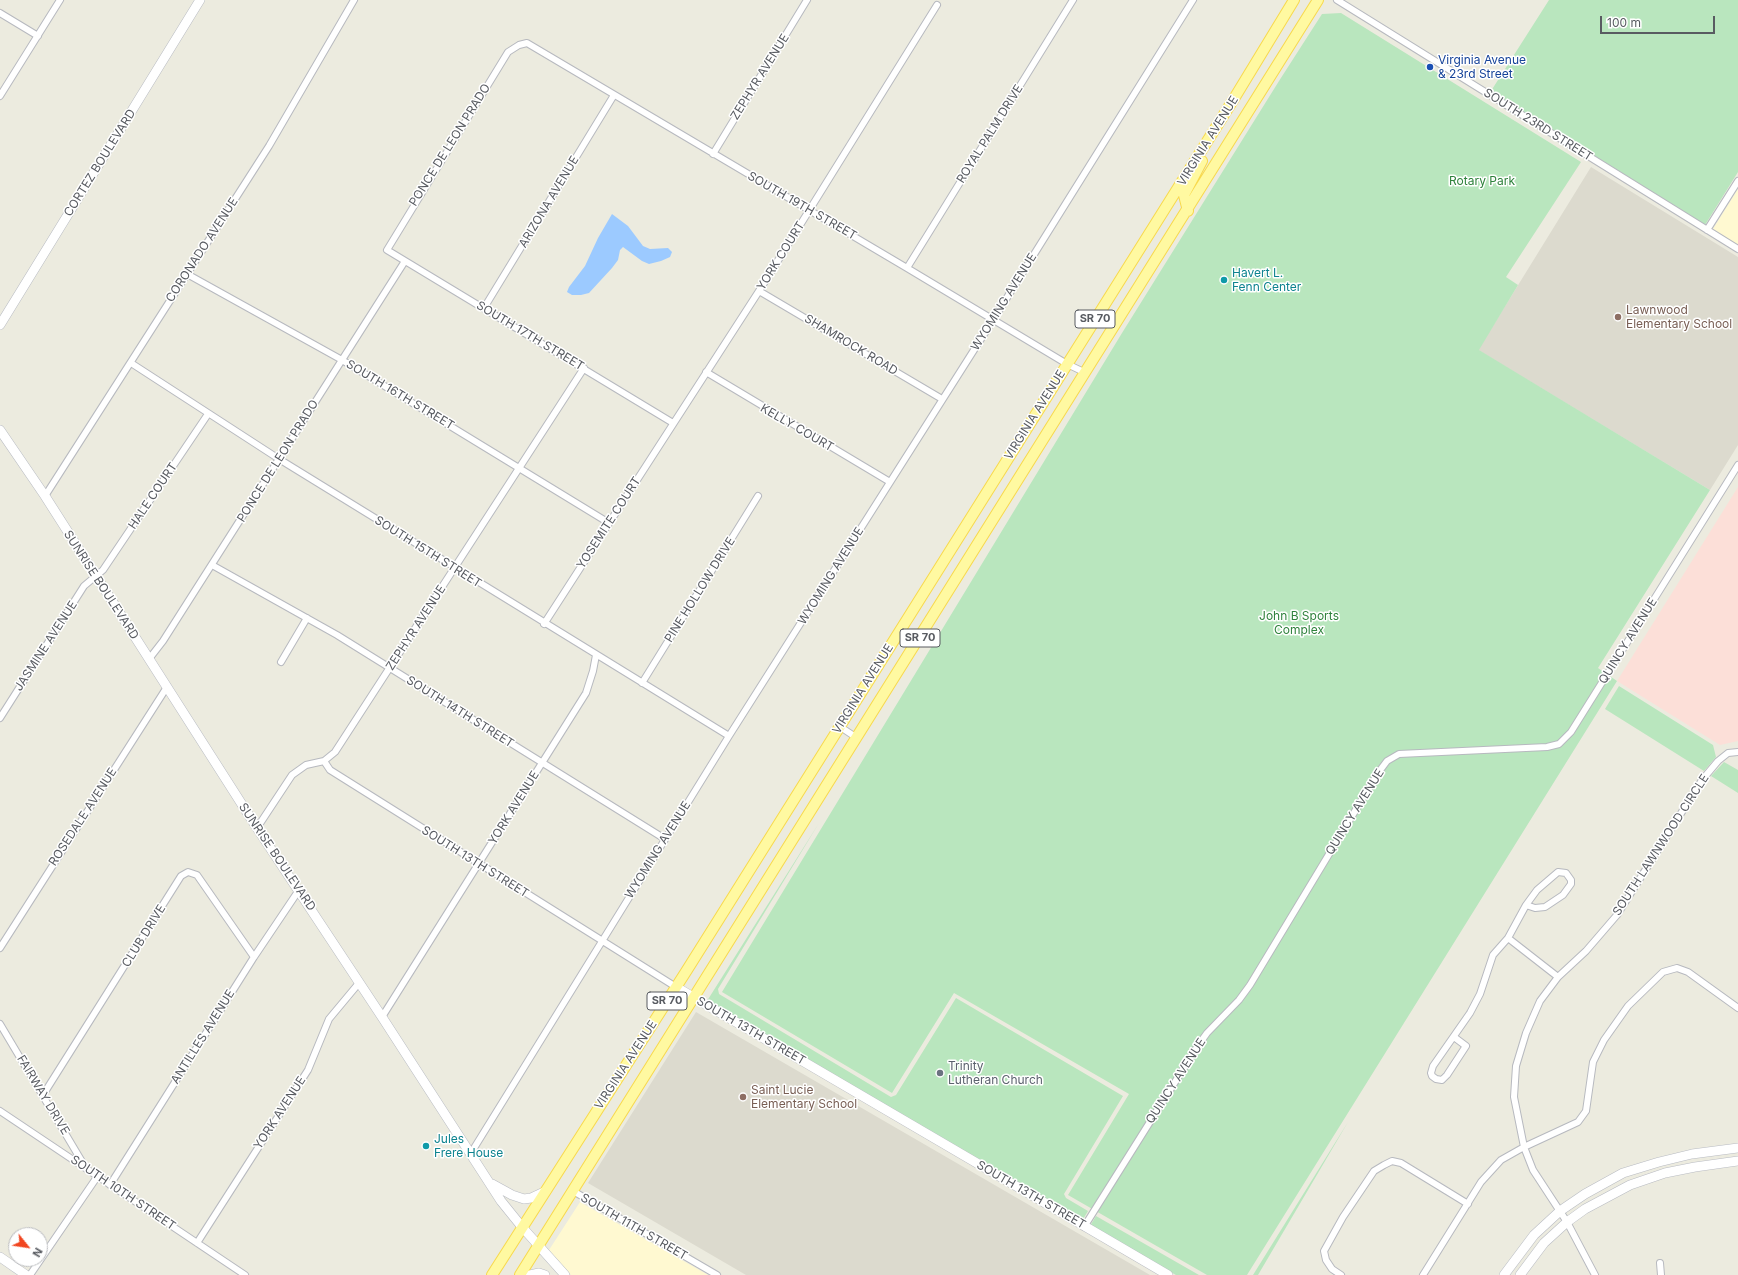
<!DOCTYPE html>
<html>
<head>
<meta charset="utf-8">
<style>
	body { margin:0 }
	#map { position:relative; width:1738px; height:1275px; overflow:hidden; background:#ecebdf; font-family:Inter,sans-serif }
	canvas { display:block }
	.north { position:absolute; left:8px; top:1227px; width:40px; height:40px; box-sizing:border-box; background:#fff; border:1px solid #bcbdc0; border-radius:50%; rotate:120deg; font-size:11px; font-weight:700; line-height:16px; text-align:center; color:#585b61 }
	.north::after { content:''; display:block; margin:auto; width:14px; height:18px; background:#f14620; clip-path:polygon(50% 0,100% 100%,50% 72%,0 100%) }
	.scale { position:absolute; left:1600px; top:16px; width:115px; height:18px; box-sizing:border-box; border:2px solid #585b61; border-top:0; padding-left:5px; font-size:12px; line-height:14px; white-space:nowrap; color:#585b61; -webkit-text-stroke:3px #fff; paint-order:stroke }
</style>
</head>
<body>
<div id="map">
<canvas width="1738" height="1275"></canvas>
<div class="north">N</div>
<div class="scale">100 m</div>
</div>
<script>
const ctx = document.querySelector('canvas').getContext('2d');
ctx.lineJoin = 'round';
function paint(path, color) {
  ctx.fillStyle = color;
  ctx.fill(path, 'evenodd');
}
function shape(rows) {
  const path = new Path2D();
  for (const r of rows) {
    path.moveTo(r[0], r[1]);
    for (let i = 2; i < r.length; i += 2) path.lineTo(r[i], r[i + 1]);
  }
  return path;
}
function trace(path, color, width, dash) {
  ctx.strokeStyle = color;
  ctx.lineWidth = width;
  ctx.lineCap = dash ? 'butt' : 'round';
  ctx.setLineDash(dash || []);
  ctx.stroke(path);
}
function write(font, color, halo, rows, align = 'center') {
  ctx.font = font + ' Inter,sans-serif';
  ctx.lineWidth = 3;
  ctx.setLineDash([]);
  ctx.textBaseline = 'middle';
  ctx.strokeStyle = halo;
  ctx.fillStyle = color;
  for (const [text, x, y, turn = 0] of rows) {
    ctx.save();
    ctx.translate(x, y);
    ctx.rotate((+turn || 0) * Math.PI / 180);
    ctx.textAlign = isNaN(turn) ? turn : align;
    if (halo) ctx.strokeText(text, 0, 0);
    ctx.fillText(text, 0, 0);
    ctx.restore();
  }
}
const commercial = shape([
	[1738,189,1738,245,1713,229],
	[580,1202,708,1275,571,1275,549,1250]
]);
const education = shape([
	[1591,167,1738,257,1738,445,1710,490,1478,350],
	[696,1012,1150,1275,746,1275,588,1183]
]);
const medical = shape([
	[1738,487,1738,741,1720,745,1617,681]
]);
const green = shape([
	[1549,0,1738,0,1738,172,1705,225,1491,91],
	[1341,13,1581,162,1506,277,1518,285,1479,350,1710,490,1598,668,1617,681,1247,1275,1207,1275,1068,1195,1129,1094,954,993,892,1093,722,992,1122,333,1279,81,1322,14],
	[1619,686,1713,745,1716,757,1704,771,1605,709],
	[1724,762,1738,770,1738,793,1711,776],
	[819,823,718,989,719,994,891,1097,896,1095,956,998,1123,1096,1064,1194,1066,1198,1088,1211,1082,1221,707,1001],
	[1348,1122,1258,1275,1253,1275],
	[1096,1216,1199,1275,1176,1275,1090,1226]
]);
const water = shape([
	[612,214,628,226,643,246,650,249,668,248,672,252,670,257,661,261,649,264,642,261,623,247,620,250,618,260,612,268,589,293,581,295,572,295,567,292,569,287,585,266,598,238]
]);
const street = shape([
	[1337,0,1738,249],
	[0,13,38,36],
	[0,96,60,0],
	[713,154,807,0],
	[1707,230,1738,181],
	[907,268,1073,0],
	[187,274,342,360,609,523],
	[759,291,942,399],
	[484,308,614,95],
	[131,363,279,459,729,736],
	[706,372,890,482],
	[673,423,387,250,508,52,519,45,527,43,907,268,1067,364,1086,373],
	[45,496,269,146,354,0],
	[212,565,337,635,665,839],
	[544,624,759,291,937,5],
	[149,659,163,641,405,261],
	[281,662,307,618],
	[642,683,758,496],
	[0,718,84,586,103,570,208,414],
	[839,726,857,738],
	[324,761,330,770,676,987],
	[257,828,292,775,306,765,324,761,335,752,584,368],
	[1508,938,1558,977],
	[0,948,167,687],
	[382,1017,586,693,593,671,596,655],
	[0,1024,84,1165],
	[1454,1037,1466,1046,1447,1075,1442,1080,1436,1079,1432,1076,1431,1073,1433,1066,1470,1013,1480,994,1493,955,1508,938,1526,905,1537,890,1558,872,1566,873,1571,880,1571,884,1563,895,1545,907,1535,908,1526,905],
	[43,1095,181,876,188,872,197,875,254,957],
	[0,1111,245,1275],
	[471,1153,729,736,993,320,1193,0],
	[110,1185,254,957,299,890],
	[573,1191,717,1275],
	[1084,1227,1197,1047,1207,1033,1239,1000,1250,985,1378,773,1387,761,1399,754,1547,747,1559,744,1571,732,1738,465],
	[197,1243,308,1070,329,1019,359,983],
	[1660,1263,1661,1275],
	[30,1275,97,1177],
	[1341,1275,1332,1269,1326,1260,1324,1251,1343,1217,1374,1171,1384,1165,1392,1161,1401,1163,1468,1204],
	[1423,1275,1481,1182,1501,1160,1524,1147,1578,1122,1586,1111,1593,1062,1604,1040,1628,1006,1663,972,1677,968,1688,972,1738,1008],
	[1595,1275,1567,1222,1533,1170,1524,1147,1514,1097,1516,1066,1526,1033,1540,1001,1558,977,1586,951,1617,915,1702,780,1718,761,1728,753,1738,752]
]);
const secondary = shape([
	[0,325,200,0],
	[0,430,45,496,257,828,382,1017,501,1201,522,1227,565,1275],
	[676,987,1168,1275],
	[492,1184,512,1195,524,1199,531,1198,546,1191],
	[0,1257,26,1275],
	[530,1275,539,1273,545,1275],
	[1504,1275,1534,1235,1560,1211,1585,1194,1623,1173,1659,1162,1692,1154,1738,1148],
	[1520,1275,1544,1243,1567,1222,1585,1209,1630,1185,1665,1173,1695,1167,1738,1161]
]);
const primary = shape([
	[1188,211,1184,195,1202,161],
	[492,1275,687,970,1235,97,1294,0],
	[520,1275,1318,0]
]);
const markers = [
	[1430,67,4,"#1a4fb4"],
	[1224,280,4,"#0f9aa8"],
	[1618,317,4,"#8d6e63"],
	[940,1073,4,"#6b7280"],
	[743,1097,4,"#8d6e63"],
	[426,1146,4,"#0f9aa8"]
];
const shields = [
	[1095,319,40],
	[920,638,40],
	[667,1001,40]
];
const shieldNames = [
	["SR 70",1095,319],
	["SR 70",920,638],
	["SR 70",667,1001]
];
const transitNames = [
	["Virginia Avenue",1438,60],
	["& 23rd Street",1438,74]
];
const streetNames = [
	["ZEPHYR AVENUE",760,77,-58],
	["SOUTH 23RD STREET",1538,125,32],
	["ROYAL PALM DRIVE",990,134,-58],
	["VIRGINIA AVENUE",1208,141,-58],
	["PONCE DE LEON PRADO",450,145,-58],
	["CORTEZ BOULEVARD",100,163,-58],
	["ARIZONA AVENUE",549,202,-59],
	["SOUTH 19TH STREET",802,206,30],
	["CORONADO AVENUE",202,250,-57],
	["YORK COURT",781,256,-58],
	["WYOMING AVENUE",1004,302,-58],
	["SOUTH 17TH STREET",530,336,31],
	["SHAMROCK ROAD",851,345,31],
	["SOUTH 16TH STREET",400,395,31],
	["VIRGINIA AVENUE",1035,415,-58],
	["KELLY COURT",797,428,30],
	["PONCE DE LEON PRADO",278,461,-58],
	["HALE COURT",153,496,-56],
	["YOSEMITE COURT",609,523,-57],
	["SOUTH 15TH STREET",428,552,32],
	["WYOMING AVENUE",831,576,-58],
	["SUNRISE BOULEVARD",101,585,57],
	["PINE HOLLOW DRIVE",700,590,-58],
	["ZEPHYR AVENUE",416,628,-57],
	["QUINCY AVENUE",1628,641,-58],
	["JASMINE AVENUE",46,646,-57],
	["VIRGINIA AVENUE",863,689,-58],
	["SOUTH 14TH STREET",460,712,32],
	["YORK AVENUE",514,808,-58],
	["QUINCY AVENUE",1355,812,-58],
	["ROSEDALE AVENUE",83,817,-57],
	["SOUTH LAWNWOOD CIRCLE",1661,845,-57],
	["WYOMING AVENUE",658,850,-58],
	["SUNRISE BOULEVARD",277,857,56],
	["SOUTH 13TH STREET",475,862,32],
	["CLUB DRIVE",144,936,-58],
	["SOUTH 13TH STREET",751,1031,30],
	["ANTILLES AVENUE",203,1037,-58],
	["VIRGINIA AVENUE",626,1065,-57],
	["QUINCY AVENUE",1176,1081,-57],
	["FAIRWAY DRIVE",43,1095,59],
	["YORK AVENUE",280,1113,-57],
	["SOUTH 10TH STREET",123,1193,34],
	["SOUTH 13TH STREET",1031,1195,30],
	["SOUTH 11TH STREET",634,1227,30]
];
const parkNames = [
	["Rotary Park",1482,181],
	["John B Sports",1299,616],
	["Complex",1299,630]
];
const cultureNames = [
	["Havert L.",1232,273],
	["Fenn Center",1232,287],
	["Jules",434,1139],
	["Frere House",434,1153]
];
const educationNames = [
	["Lawnwood",1626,310],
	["Elementary School",1626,324],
	["Saint Lucie",751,1090],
	["Elementary School",751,1104]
];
const worshipNames = [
	["Trinity",948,1066],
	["Lutheran Church",948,1080]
];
paint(commercial, '#fff9d1');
paint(education, '#dcdace');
paint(medical, '#fcdfd8');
paint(green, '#b9e6be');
paint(water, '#9ccaff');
trace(street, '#b7b9bf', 8);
trace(secondary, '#b8bbc2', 10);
trace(primary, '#f8d94c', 12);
trace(street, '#fff', 6);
trace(secondary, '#fff', 9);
trace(primary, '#fff9a1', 10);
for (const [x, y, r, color] of markers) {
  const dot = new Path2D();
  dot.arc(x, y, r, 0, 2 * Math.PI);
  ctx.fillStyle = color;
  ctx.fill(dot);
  trace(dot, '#fff', 1.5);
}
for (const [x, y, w] of shields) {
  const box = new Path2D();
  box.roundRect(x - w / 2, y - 9, w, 18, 3);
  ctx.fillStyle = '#fff';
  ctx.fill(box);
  trace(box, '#585b61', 1);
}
write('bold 11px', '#585b61', null, shieldNames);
write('12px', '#164399', '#fff', transitNames, 'left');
write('12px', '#585b61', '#fff', streetNames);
write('12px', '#2f823c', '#fff', parkNames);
write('12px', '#0d838f', '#fff', cultureNames, 'left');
write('12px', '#785e54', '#fff', educationNames, 'left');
write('12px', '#5b616d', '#fff', worshipNames, 'left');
</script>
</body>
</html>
